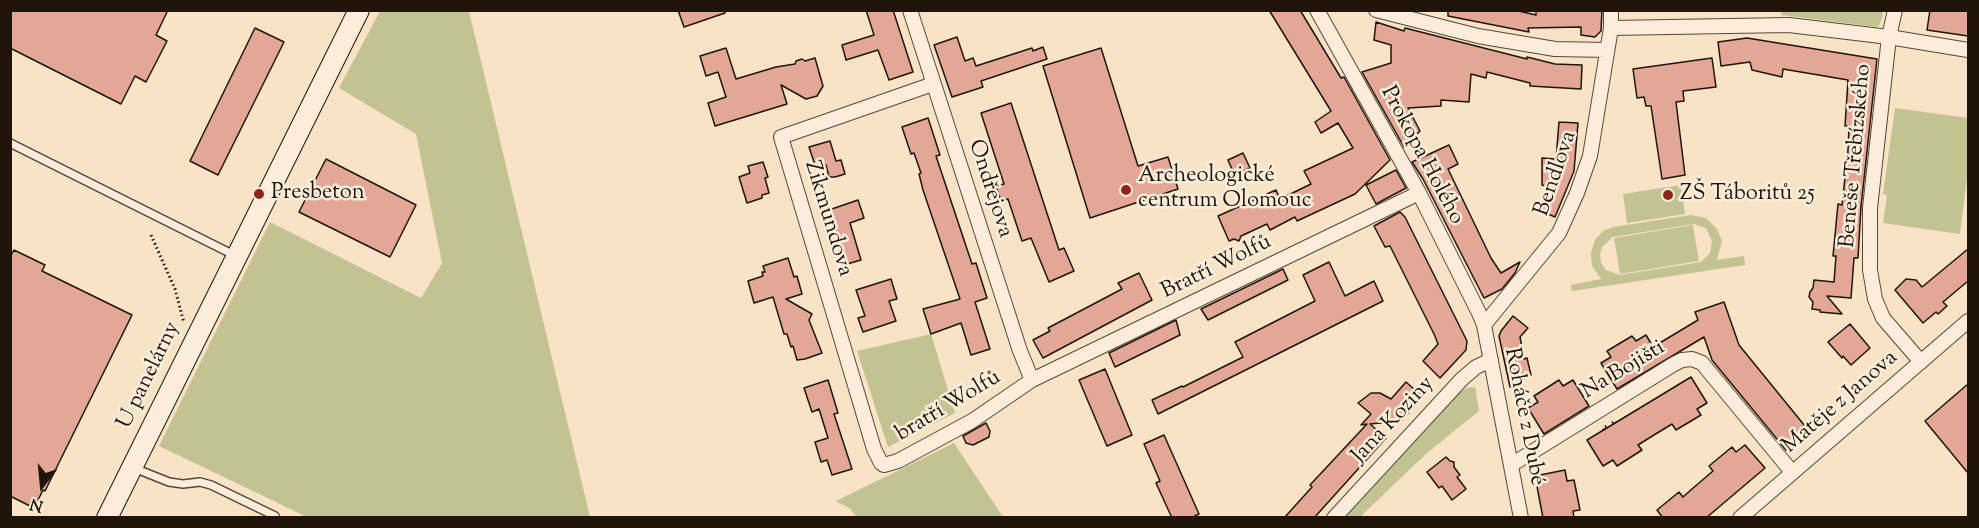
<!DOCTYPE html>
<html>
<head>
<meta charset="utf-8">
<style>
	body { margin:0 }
	#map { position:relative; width:1979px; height:528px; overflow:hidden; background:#f9e3c6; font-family:"Sorts Mill Goudy",serif }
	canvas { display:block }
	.frame { position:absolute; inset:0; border:12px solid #1f1407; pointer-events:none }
	.north { position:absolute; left:12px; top:456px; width:60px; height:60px; -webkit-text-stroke:4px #fbedda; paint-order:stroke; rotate:196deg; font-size:16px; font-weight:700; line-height:24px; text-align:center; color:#1f1407 }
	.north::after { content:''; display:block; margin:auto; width:21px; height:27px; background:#1f1407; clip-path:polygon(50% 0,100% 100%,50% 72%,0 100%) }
</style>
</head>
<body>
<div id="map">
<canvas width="1979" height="528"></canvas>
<div class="frame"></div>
<div class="north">N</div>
</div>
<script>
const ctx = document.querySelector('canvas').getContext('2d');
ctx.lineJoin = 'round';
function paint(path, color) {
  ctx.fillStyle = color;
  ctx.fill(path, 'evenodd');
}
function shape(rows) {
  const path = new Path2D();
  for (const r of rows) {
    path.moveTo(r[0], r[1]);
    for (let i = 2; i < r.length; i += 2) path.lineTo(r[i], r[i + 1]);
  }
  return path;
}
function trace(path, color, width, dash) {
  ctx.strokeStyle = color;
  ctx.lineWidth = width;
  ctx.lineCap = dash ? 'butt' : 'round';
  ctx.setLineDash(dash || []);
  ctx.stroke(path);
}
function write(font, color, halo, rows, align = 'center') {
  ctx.font = font + ' "Sorts Mill Goudy",serif';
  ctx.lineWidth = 5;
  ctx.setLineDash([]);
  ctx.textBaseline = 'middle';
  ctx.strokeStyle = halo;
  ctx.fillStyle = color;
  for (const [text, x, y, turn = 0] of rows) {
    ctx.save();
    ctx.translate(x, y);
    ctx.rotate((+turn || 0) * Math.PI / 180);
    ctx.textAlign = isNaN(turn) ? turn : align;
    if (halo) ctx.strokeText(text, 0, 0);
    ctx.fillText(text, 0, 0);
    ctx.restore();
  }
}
const green = shape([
	[1782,10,1882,10,1883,14,1880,24,1877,27,1781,15],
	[380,11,469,11,590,517,307,517,159,446,270,222,421,298,442,263,416,134,339,88],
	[1895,108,1968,118,1968,169,1960,234,1883,223,1887,195,1883,194],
	[1681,185,1685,214,1627,223,1623,194],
	[1691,215,1706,218,1717,229,1722,241,1717,260,1744,256,1745,265,1572,291,1571,285,1601,279,1592,266,1591,253,1595,240,1603,231,1613,227],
	[1694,224,1706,228,1712,241,1710,253,1701,262,1620,275,1606,270,1601,263,1600,254,1602,247,1613,237],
	[1693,225,1699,261,1620,274,1614,238],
	[931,334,955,413,888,447,857,351],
	[1475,387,1479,411,1427,453,1360,517,1346,517,1460,392,1467,388],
	[954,443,1003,517,857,517,849,508,836,501]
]);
const building = shape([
	[10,10,168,10,156,35,167,41,146,82,135,76,121,104,10,48,10,10],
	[678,10,725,10,725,13,684,27,678,10],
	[866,10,893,10,913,72,889,80,878,50,846,60,842,45,874,35,866,10],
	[1269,10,1300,10,1341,78,1344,77,1390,160,1355,194,1297,221,1295,217,1270,230,1267,224,1241,236,1239,241,1234,239,1229,241,1218,216,1276,190,1280,199,1311,184,1304,171,1353,148,1338,123,1321,133,1315,122,1331,111,1269,10],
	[1448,10,1514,10,1536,15,1536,10,1602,10,1601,31,1595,37,1581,35,1581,27,1528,28,1529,32,1448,16,1448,10],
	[1930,10,1968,10,1968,36,1927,30,1930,10],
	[1376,22,1404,31,1405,28,1527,59,1527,57,1555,64,1582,65,1581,89,1530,86,1530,83,1487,72,1486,78,1471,74,1469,102,1441,100,1441,106,1408,108,1420,131,1404,147,1362,72,1391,63,1391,45,1374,40,1376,22],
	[255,28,284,42,218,175,190,161,255,28],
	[957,37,965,61,973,58,976,66,1032,48,1033,51,1043,47,1047,59,981,81,983,87,952,97,934,45,957,37],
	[1747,38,1877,59,1861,207,1858,258,1854,258,1851,298,1827,296,1842,314,1820,312,1820,310,1812,309,1813,302,1809,297,1810,292,1813,288,1814,280,1834,282,1836,256,1833,256,1838,204,1842,205,1848,150,1849,126,1845,126,1848,80,1783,69,1782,77,1752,70,1750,62,1721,66,1718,42,1747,38],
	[726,48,736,79,776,67,795,64,796,61,802,59,805,61,815,58,823,86,817,96,806,99,781,85,787,104,715,126,708,103,726,97,718,72,706,76,700,56,726,48],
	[1101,48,1138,166,1168,157,1178,189,1090,218,1043,66,1101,48],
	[1712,58,1716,87,1683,91,1684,101,1676,102,1685,175,1662,179,1651,106,1646,106,1644,97,1637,98,1633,69,1712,58],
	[1011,103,1059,250,1064,248,1074,271,1049,282,1031,238,1022,241,1008,199,1001,201,996,186,1004,184,981,113,1011,103],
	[928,118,940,155,936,156,972,264,976,263,987,298,975,302,990,349,971,355,961,323,931,334,923,309,960,299,923,190,919,174,921,173,914,153,911,154,902,127,928,118],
	[1559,122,1578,123,1574,171,1555,217,1541,211,1551,188,1542,185,1542,158,1556,159,1559,122],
	[830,141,836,161,841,160,845,174,835,177,829,177,826,165,816,168,809,147,830,141],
	[1449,145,1458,164,1448,169,1491,258,1501,273,1520,262,1515,273,1502,289,1484,298,1423,179,1412,162,1449,145],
	[1243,153,1250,168,1235,176,1228,160,1243,153],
	[326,159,416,205,390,257,299,212,326,159],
	[763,162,768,177,765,178,769,193,762,195,762,198,747,203,739,177,750,173,748,166,763,162],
	[1396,170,1406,188,1376,204,1366,185,1396,170],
	[858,200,864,218,850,223,861,260,847,264,829,210,858,200],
	[1400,212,1405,217,1467,341,1466,350,1440,378,1423,361,1438,344,1434,334,1390,246,1385,247,1374,226,1400,212],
	[1968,249,1968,281,1943,302,1947,306,1938,314,1936,312,1923,323,1895,290,1906,279,1916,280,1922,287,1968,249],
	[14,250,45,265,42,271,132,315,45,491,43,490,34,508,10,496,10,257,14,250],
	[788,258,794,277,797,276,802,294,786,299,812,314,809,320,822,353,805,359,797,360,793,346,791,347,787,334,784,334,773,297,754,303,748,281,763,276,762,272,765,272,763,266,788,258],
	[1329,262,1345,296,1374,281,1383,301,1158,414,1152,400,1182,386,1183,387,1243,357,1235,342,1315,301,1303,275,1329,262],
	[1283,269,1288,280,1208,320,1201,309,1283,269],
	[1139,273,1152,300,1043,358,1033,340,1050,331,1048,328,1122,289,1118,283,1139,273],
	[891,279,897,299,889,301,896,321,863,332,858,318,865,316,856,290,891,279],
	[1724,302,1739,345,1809,431,1786,450,1712,360,1704,337,1617,389,1601,363,1611,357,1607,351,1632,336,1636,341,1646,335,1653,347,1698,320,1695,312,1724,302],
	[1513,316,1528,328,1520,337,1524,359,1527,358,1531,375,1510,387,1499,336,1501,331,1513,316],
	[1176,320,1180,335,1115,367,1109,353,1176,320],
	[1850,324,1870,348,1851,365,1843,356,1842,358,1828,342,1850,324],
	[1105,369,1132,435,1107,446,1079,380,1105,369],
	[1691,377,1707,403,1697,409,1701,415,1676,430,1672,424,1654,435,1638,445,1642,450,1617,466,1613,460,1603,466,1587,440,1691,377],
	[828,380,838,413,834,414,852,469,832,475,827,460,821,462,815,442,828,438,819,409,812,412,804,388,828,380],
	[1559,380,1563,386,1573,380,1589,406,1544,434,1528,408,1538,402,1534,396,1559,380],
	[1406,382,1423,397,1401,421,1370,424,1386,438,1314,518,1284,518,1312,487,1310,485,1367,424,1361,425,1371,414,1358,403,1371,393,1380,393,1391,399,1406,382],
	[1968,384,1968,473,1925,421,1968,384],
	[986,423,990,431,989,437,973,445,966,443,963,436,986,423],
	[1164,435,1199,514,1191,518,1172,518,1156,483,1160,481,1144,444,1164,435],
	[1745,445,1765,468,1706,518,1663,518,1657,510,1679,492,1683,497,1692,489,1713,471,1709,466,1732,447,1736,452,1745,445],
	[1446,457,1450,461,1454,462,1454,467,1460,475,1457,477,1466,489,1452,500,1442,486,1439,488,1427,472,1446,457],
	[1565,470,1567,481,1574,480,1580,510,1573,511,1574,518,1543,518,1535,476,1565,470]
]);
const path = shape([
	[151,235,175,289,184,323],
	[1612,423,1615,421,1616,423],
	[1604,430,1603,428,1607,426]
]);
const lane = shape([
	[10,143,234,255],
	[134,468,169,482,183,484,200,482,211,485,275,516]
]);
const street = shape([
	[910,10,1020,351,1032,380],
	[1317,10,1419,193,1479,313,1484,325,1521,518],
	[1376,10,1478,36,1555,49,1607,50],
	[1895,10,1889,37,1870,208,1870,270,1875,299,1883,318,1921,362],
	[1611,28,1789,25,1889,37,1968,50],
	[933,84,781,137,874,449,881,463,884,465,898,461,972,421,1032,380,1419,193],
	[1484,325,1559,233,1577,193,1590,156,1611,28,1611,10],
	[1511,465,1674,364,1682,360,1692,359,1702,363,1792,472],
	[1334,518,1462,379,1476,367,1491,360],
	[1740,518,1968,321]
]);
const secondary = shape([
	[107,518,359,10]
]);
const markers = [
	[1126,190,6,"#8f2418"],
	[259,194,6,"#8f2418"],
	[1668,195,6,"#8f2418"]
];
const streetNames = [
	["Prokopa Holého",1421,156,62],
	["Beneše Třebízského",1857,156,-85],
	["Bendlova",1557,174,-71],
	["Ondřejova",989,189,72],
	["Zikmundova",827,219,73],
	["Bratří Wolfů",1217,268,-26],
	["Na Bojišti",1624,371,-31],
	["U panelárny",150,376,-64],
	["Matěje z Janova",1841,403,-41],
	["bratří Wolfů",949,407,-31],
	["Roháče z Dubé",1523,417,79],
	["Jana Koziny",1394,421,-47]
];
const poiNames = [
	["Archeologické",1138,177],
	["centrum Olomouc",1138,202],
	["Presbeton",271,194],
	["ZŠ Táboritů 25",1680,195]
];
paint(green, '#c3c292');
paint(building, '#e2a797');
trace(building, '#1f1407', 1.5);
trace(lane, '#564837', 10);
trace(street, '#564837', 16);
trace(secondary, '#1f1407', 22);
trace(path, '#1f1407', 3, [1.5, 3]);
trace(lane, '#fbedda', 7);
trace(street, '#fbedda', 14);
trace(secondary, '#fbedda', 20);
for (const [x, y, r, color] of markers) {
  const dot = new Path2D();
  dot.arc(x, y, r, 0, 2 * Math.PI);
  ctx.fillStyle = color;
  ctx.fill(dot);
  trace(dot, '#fbedda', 2);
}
write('22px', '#1f1407', '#fbedda', streetNames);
write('22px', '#1f1407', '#fbedda', poiNames, 'left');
</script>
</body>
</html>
